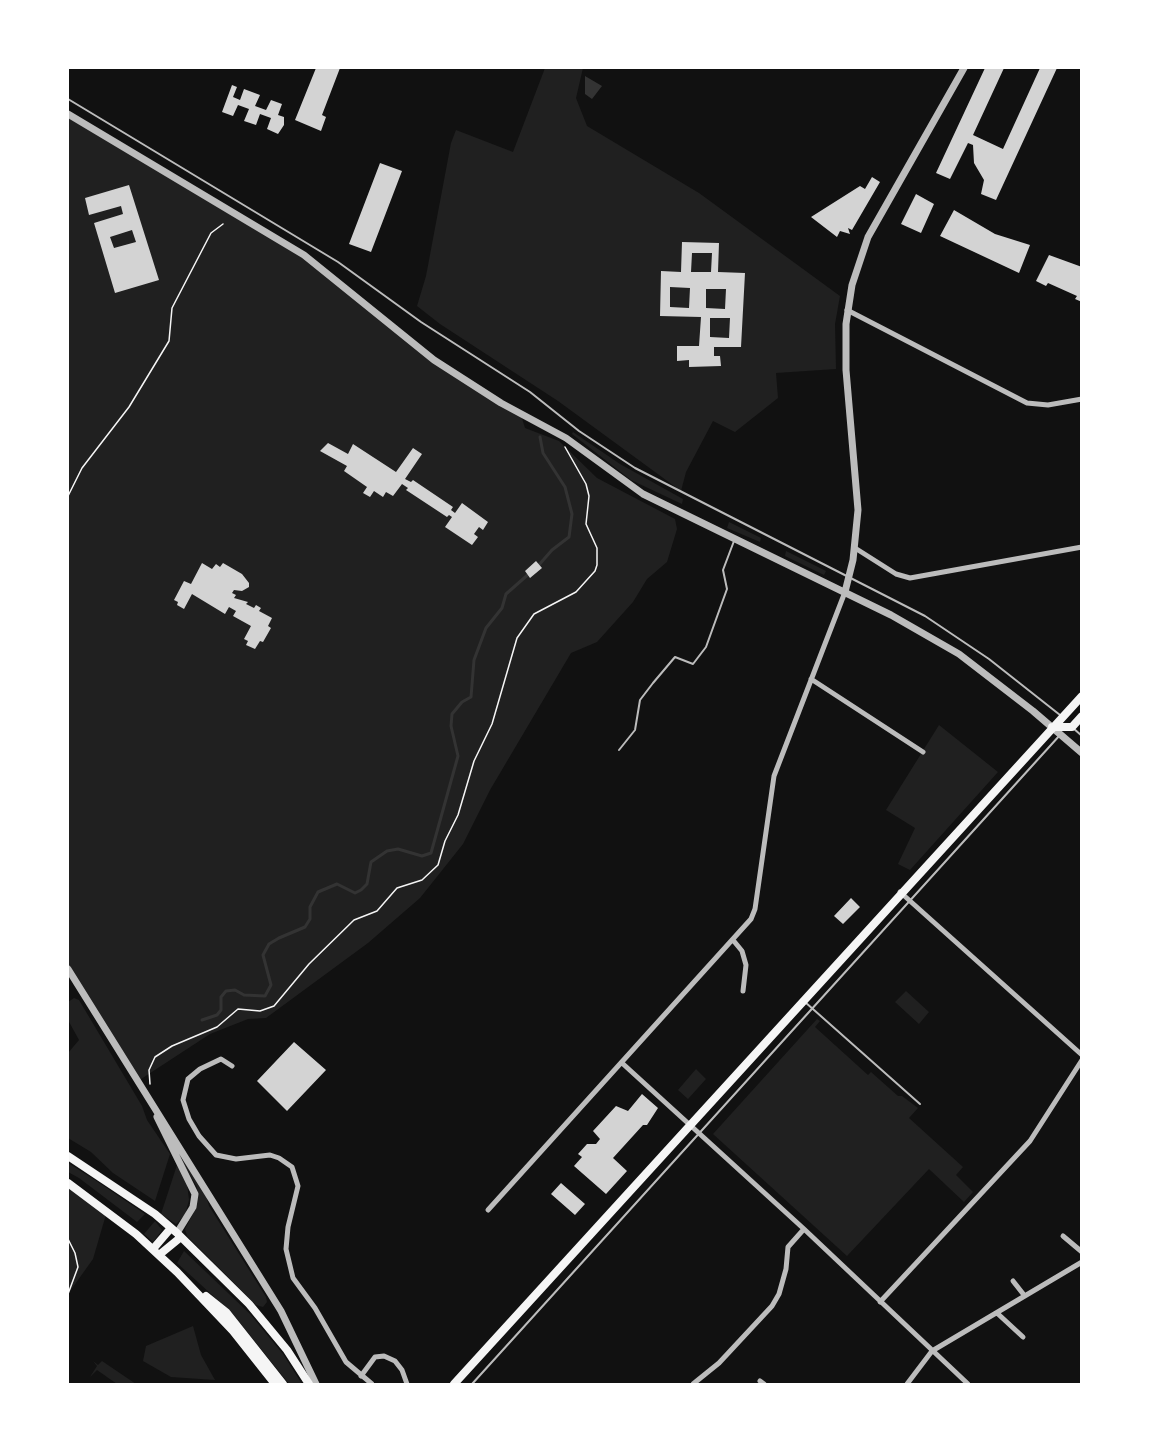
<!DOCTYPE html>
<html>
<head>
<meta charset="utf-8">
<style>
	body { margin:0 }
	#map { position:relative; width:1149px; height:1452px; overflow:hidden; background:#111; font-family:"Roboto Condensed",sans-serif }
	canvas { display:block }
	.frame { position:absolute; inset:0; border:69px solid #fff; pointer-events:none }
</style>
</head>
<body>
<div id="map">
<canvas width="1149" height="1452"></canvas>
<div class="frame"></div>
</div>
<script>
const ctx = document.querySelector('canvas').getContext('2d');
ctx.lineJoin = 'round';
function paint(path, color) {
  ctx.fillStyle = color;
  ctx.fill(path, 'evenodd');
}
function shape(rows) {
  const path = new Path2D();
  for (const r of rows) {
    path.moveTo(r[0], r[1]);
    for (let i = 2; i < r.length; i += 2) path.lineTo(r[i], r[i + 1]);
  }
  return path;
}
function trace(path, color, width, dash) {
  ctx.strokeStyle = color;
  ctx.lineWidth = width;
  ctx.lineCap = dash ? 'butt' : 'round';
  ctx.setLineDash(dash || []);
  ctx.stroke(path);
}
const green = shape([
	[545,68,583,68,576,98,587,126,699,193,840,296,835,324,836,369,776,373,778,398,735,432,713,421,686,472,681,491,558,401,440,324,417,306,426,276,451,143,456,130,513,152],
	[68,114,304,255,412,343,520,412,525,428,559,441,597,478,675,519,677,529,667,562,647,579,633,602,597,642,571,653,490,790,463,844,420,898,368,943,266,1018,248,1019,210,1034,138,1081,68,969],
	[573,432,620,464,683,499,682,504,631,480,572,434],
	[729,522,761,538,760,542,727,528],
	[786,551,826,571,824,575,785,556],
	[939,725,998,772,910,870,898,864,915,828,886,810],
	[906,991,929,1012,919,1024,895,1002],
	[74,998,79,1000,142,1106,147,1120,170,1154,155,1201,113,1173,91,1152,68,1138,68,1053,79,1040,68,1020,68,1002],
	[817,1019,820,1021,815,1027,868,1075,871,1072,898,1096,902,1096,918,1108,909,1118,963,1167,956,1175,973,1192,964,1202,929,1169,847,1256,713,1134],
	[696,1069,706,1079,688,1099,678,1090],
	[185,1159,205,1192,209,1206,266,1297,267,1302,263,1307,256,1305,187,1236,185,1229,193,1214,198,1195,197,1187,182,1161],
	[68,1163,95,1180,145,1214,137,1222,79,1178,68,1172],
	[177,1165,187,1184,189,1200,185,1215,176,1224,161,1214],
	[68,1183,107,1211,93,1259,68,1294],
	[155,1221,162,1230,153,1242,144,1234],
	[184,1251,250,1314,283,1354,302,1384,289,1384,233,1314,177,1263],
	[193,1326,201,1355,215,1380,171,1377,143,1361,146,1346],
	[93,1361,98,1365,102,1361,136,1384,117,1384,97,1370,90,1377,97,1366]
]);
const water = shape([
	[585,76,602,86,592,99,585,94]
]);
const stream = shape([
	[538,566,552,550,569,537,572,514,565,487,543,453,540,437],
	[202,1020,217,1015,221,1010,221,997,226,991,235,990,244,995,265,996,271,985,263,955,269,944,279,938,305,927,310,919,310,907,318,892,337,884,355,893,361,890,367,884,371,862,387,851,398,849,422,856,431,853,458,756,451,726,452,714,462,702,471,697,474,660,486,628,502,608,506,594,531,572]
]);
const building = shape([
	[316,68,340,68,322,115,326,117,321,131,295,120],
	[985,68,1004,68,973,135,1003,149,1040,68,1057,68,996,200,981,194,984,180,974,163,973,145,968,143,950,179,936,173],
	[232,85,237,87,233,97,240,100,244,89,260,95,255,106,266,110,271,100,282,104,278,115,284,117,284,125,278,134,267,129,271,118,260,114,256,125,244,121,249,109,238,105,233,116,222,112],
	[380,163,402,171,371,252,349,244],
	[872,177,880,182,852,230,848,228,850,234,840,231,837,237,811,217,860,186,865,189],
	[129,185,159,280,115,293,94,223,123,214,121,206,89,215,85,198],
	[132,230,136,242,114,248,110,237],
	[916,194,934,204,921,233,901,224],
	[954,210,995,234,1030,245,1019,273,940,236],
	[682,242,719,243,718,272,745,273,741,347,714,347,714,356,720,356,721,366,689,367,689,360,677,361,677,346,699,346,701,317,660,316,661,271,681,272],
	[692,253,712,253,711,272,691,272],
	[670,287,690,288,689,308,670,307],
	[706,289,726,289,725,309,706,308],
	[710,318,730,318,729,338,710,337],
	[1049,255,1082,267,1082,302,1075,299,1077,296,1048,283,1046,286,1036,281],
	[328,443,348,454,353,444,396,472,413,448,422,454,405,479,411,482,413,480,453,507,451,510,455,513,462,503,488,522,483,530,479,527,474,534,478,537,472,545,445,527,452,517,449,515,447,517,406,490,408,488,402,484,393,496,386,492,383,497,374,491,370,497,363,493,367,487,344,471,347,466,320,451],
	[536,561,542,568,530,578,525,571],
	[202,563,212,569,216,564,220,567,223,563,242,574,249,583,249,587,242,591,234,590,232,593,236,595,234,598,248,602,246,604,254,608,256,605,261,608,259,611,272,618,268,626,271,628,263,642,260,641,255,649,246,645,248,641,244,639,251,626,233,616,236,611,229,607,225,614,192,594,184,609,177,605,178,602,174,600,184,581,191,584],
	[851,898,860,907,843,924,834,916],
	[294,1042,326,1070,287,1111,257,1081],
	[642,1094,658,1108,647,1125,643,1125,613,1158,627,1171,606,1194,574,1166,582,1157,578,1154,587,1144,596,1144,600,1139,593,1131,616,1106,628,1111],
	[561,1183,585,1204,575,1215,551,1194]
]);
const path = shape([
	[68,496,82,468,129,407,169,341,172,308,211,233,223,224],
	[150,1084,149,1070,155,1057,172,1046,217,1027,238,1009,260,1011,274,1006,309,964,354,920,377,911,397,888,422,880,438,865,445,841,458,815,474,761,492,724,517,638,534,614,576,592,595,571,597,565,597,548,586,524,589,496,586,484,565,447],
	[68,1239,75,1253,78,1267,68,1294]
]);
const service = shape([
	[68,99,338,262,421,322,530,392,579,431,635,468,925,616,989,659,1060,715],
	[1073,728,1082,736],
	[619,750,635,730,640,700,653,683,675,657,693,664,706,647,727,589,723,570,734,541],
	[805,1002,920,1104],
	[472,1384,1060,735]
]);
const minor = shape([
	[847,310,1027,403,1048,405,1082,399],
	[855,548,896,574,910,578,1082,547],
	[811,679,923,752],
	[900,892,1082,1055],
	[733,940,742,951,746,965,743,991],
	[622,1063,804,1229,968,1384],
	[232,1066,221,1059,200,1069,188,1079,183,1100,189,1119,199,1136,216,1155,236,1159,270,1155,279,1158,292,1167,298,1186,288,1227,286,1249,293,1278,315,1308,346,1362,372,1384],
	[488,1210,751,919,755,909,774,776,845,592],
	[1063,1236,1082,1252],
	[1013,1281,1024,1295],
	[880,1302,1030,1141,1082,1060],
	[997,1313,1023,1337],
	[361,1376,375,1357,384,1356,395,1361,402,1370,407,1384],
	[760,1381,764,1384],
	[693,1384,719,1363,772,1306,779,1294,786,1269,788,1247,804,1229],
	[907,1384,932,1351,1082,1262]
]);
const tertiary = shape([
	[68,114,304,255,434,360,501,403,566,438,643,494,891,615,959,654,1033,711,1082,753],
	[845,592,853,560,858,510,846,370,846,324,852,285,868,237,964,68],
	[68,969,281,1311,316,1384],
	[157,1117,195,1194,193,1207,177,1233]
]);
const secondary = shape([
	[1052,727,1072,727,1082,716],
	[68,1156,155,1214,177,1233,249,1304,287,1350,309,1384],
	[68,1183,136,1234,177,1272,233,1331,275,1384],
	[153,1249,171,1228],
	[159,1255,181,1237],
	[206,1296,226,1312,283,1384],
	[454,1384,1082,696]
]);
paint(green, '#202020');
paint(water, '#333');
trace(stream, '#333', 3);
paint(building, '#d3d3d3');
trace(path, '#f5f5f5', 1.5);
trace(service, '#bcbcbc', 2);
trace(minor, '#bcbcbc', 5);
trace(tertiary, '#bcbcbc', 7);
trace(secondary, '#f5f5f5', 8);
</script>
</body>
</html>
